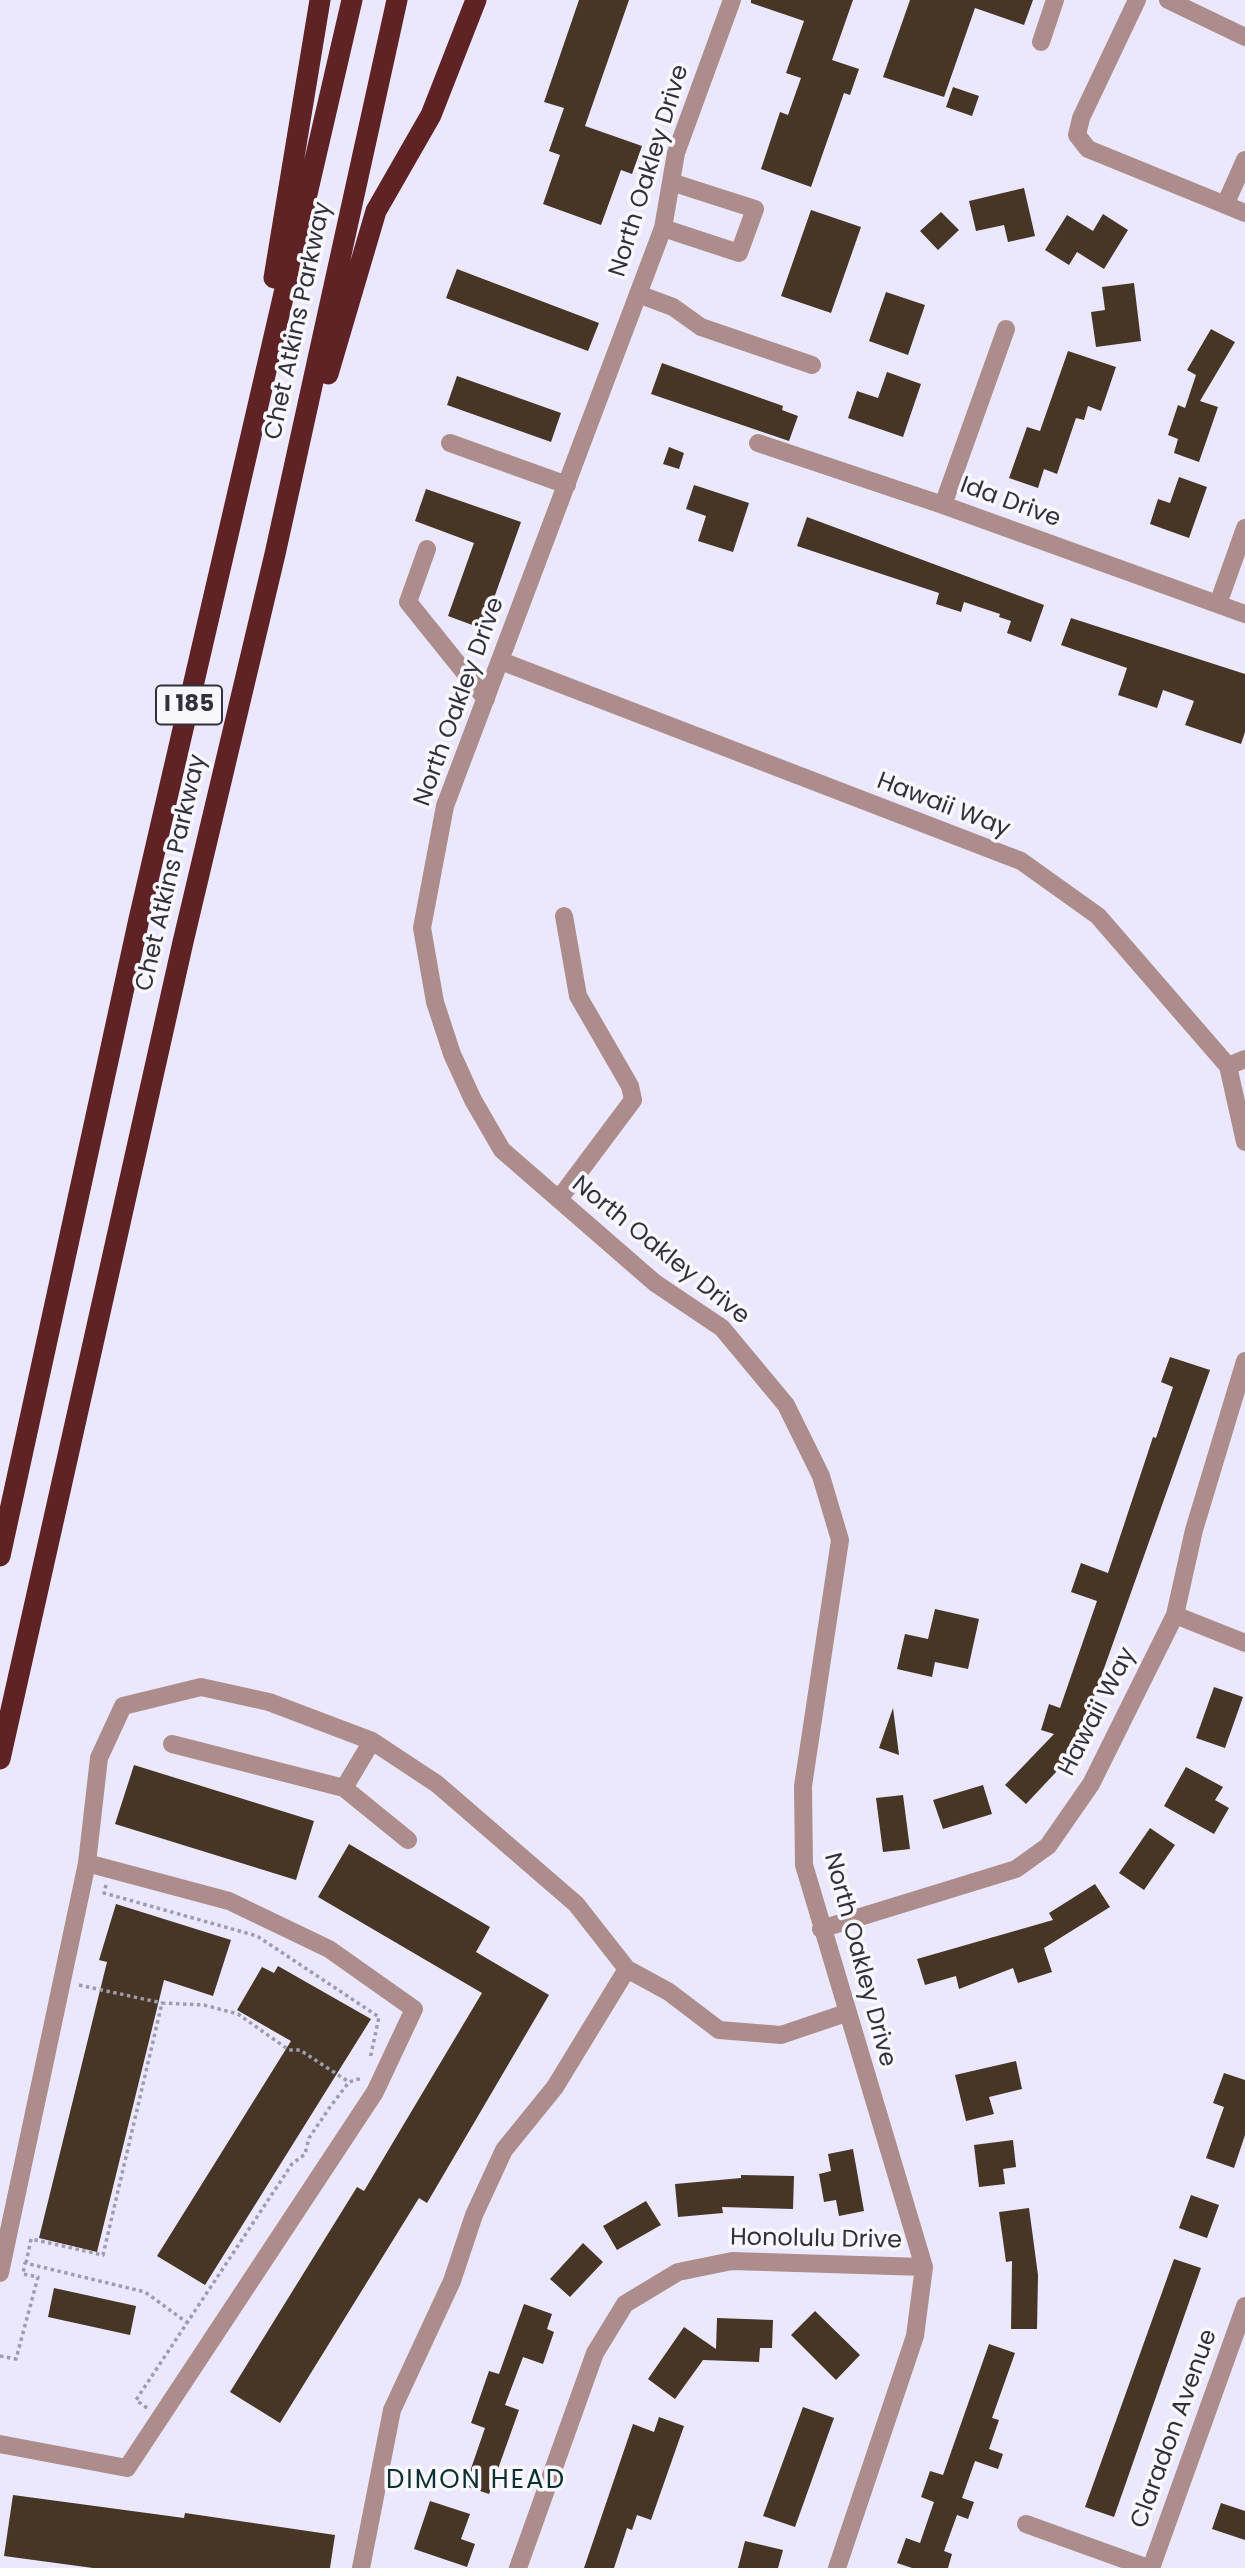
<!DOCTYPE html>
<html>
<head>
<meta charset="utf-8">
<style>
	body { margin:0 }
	canvas { display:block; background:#ebe8fd }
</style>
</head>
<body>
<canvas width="1245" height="2568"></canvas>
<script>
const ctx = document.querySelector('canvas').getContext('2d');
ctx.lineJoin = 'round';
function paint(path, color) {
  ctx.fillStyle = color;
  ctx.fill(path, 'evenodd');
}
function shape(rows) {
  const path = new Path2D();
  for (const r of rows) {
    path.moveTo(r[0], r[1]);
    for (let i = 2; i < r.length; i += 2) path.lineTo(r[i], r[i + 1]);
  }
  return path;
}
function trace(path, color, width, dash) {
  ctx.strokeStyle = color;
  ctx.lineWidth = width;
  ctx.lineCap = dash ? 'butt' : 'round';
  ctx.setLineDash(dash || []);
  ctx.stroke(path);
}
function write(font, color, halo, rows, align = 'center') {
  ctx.font = font + ' Poppins,sans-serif';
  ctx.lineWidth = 7;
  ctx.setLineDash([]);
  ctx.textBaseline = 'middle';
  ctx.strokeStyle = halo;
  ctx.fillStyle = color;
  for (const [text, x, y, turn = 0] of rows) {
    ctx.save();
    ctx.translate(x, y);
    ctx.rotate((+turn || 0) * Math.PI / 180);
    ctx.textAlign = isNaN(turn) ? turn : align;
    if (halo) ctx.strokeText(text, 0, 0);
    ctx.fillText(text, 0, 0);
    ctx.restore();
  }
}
const building = shape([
	[579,0,629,0,585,126,642,146,632,174,621,170,601,225,543,204,560,155,549,151,564,108,544,102],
	[751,0,853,0,832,60,859,69,850,95,844,93,811,187,761,169,780,112,788,115,801,78,786,73,804,21,751,3],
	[910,0,1033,0,1024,25,975,8,944,97,883,77],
	[953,87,979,96,972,116,946,107],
	[1024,188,1035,236,1008,242,1004,225,976,231,969,201],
	[811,210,861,227,831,313,781,296],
	[941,212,959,230,938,250,920,231],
	[1103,214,1128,230,1104,269,1077,252,1069,265,1045,250,1067,215,1093,231],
	[457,269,599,323,588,351,446,298],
	[1134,283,1141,341,1096,347,1091,312,1105,310,1102,287],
	[886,292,925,305,908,355,869,341],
	[1211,329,1235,342,1200,401,1218,407,1199,462,1174,453,1178,439,1168,435,1178,405,1185,408,1196,375,1187,370],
	[1068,351,1116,367,1101,411,1088,406,1084,420,1076,418,1057,474,1044,469,1038,488,1009,478,1027,427,1040,431],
	[662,363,783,406,782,410,798,416,789,441,651,394],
	[887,372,921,384,903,437,848,418,857,391,878,398],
	[457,376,561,413,551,442,447,405],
	[669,447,684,453,679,469,663,464],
	[1179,477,1207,487,1189,538,1150,524,1158,499,1170,503],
	[694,485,749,503,733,552,698,541,706,516,686,509],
	[426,489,521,522,483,629,448,616,474,543,415,521],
	[807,517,1044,605,1031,642,1007,633,1011,621,999,617,1000,614,964,602,961,612,936,604,939,593,797,546],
	[1071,618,1245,674,1245,732,1241,744,1185,725,1194,701,1163,690,1157,708,1118,695,1127,668,1061,645],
	[1170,1357,1210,1370,1074,1753,1026,1804,1005,1785,1054,1734,1041,1730,1049,1704,1060,1708,1097,1601,1071,1592,1081,1563,1108,1573,1153,1437,1156,1438,1173,1387,1161,1382],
	[935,1609,979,1619,968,1669,935,1662,932,1677,897,1669,905,1634,928,1639],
	[1214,1687,1243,1697,1225,1748,1196,1738],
	[893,1708,899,1755,879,1748],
	[134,1765,314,1821,296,1880,115,1824],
	[1186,1767,1223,1787,1215,1800,1229,1808,1214,1834,1164,1806],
	[983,1785,992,1814,943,1829,933,1800],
	[903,1795,910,1849,883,1852,876,1798],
	[1150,1828,1175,1845,1144,1890,1119,1873],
	[349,1844,490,1927,476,1952,549,1995,427,2203,419,2198,280,2423,230,2392,357,2187,364,2191,482,1993,318,1897],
	[1095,1884,1110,1907,1044,1948,1052,1972,1018,1983,1013,1968,959,1989,956,1976,925,1985,917,1959,1053,1920,1049,1913],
	[116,1904,231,1940,213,1996,164,1980,97,2252,39,2238,107,1962,99,1960],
	[278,1966,371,2019,205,2285,157,2256,291,2041,237,2010,262,1967,274,1973],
	[1016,2061,1022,2089,989,2097,994,2114,966,2121,955,2075],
	[1224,2073,1245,2080,1245,2135,1234,2168,1206,2158,1224,2107,1213,2103],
	[1013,2140,1016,2167,1003,2169,1005,2184,979,2187,974,2145],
	[853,2149,864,2211,839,2216,836,2200,824,2202,819,2174,831,2171,828,2154],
	[741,2175,794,2176,793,2209,722,2207,723,2213,678,2217,675,2184,741,2178],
	[1191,2195,1219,2205,1207,2238,1179,2228],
	[646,2201,661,2225,617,2250,603,2226],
	[1029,2208,1038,2275,1037,2329,1011,2329,1012,2261,1006,2262,999,2212],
	[583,2243,603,2262,570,2297,550,2279],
	[1174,2259,1201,2268,1114,2517,1085,2507],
	[54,2288,136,2306,130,2335,48,2317],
	[524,2304,552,2314,547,2329,554,2332,543,2364,523,2357,505,2405,519,2410,489,2494,465,2486,485,2428,471,2423,489,2371,499,2374],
	[815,2311,860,2355,836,2380,791,2335],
	[717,2318,773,2320,772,2348,760,2348,759,2362,703,2360,675,2399,648,2379,684,2327,716,2349],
	[989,2344,1015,2353,992,2418,999,2420,989,2449,1003,2454,998,2469,975,2461,962,2498,974,2502,968,2519,957,2515,944,2551,952,2554,948,2568,912,2568,897,2563,906,2538,920,2543,934,2502,921,2497,930,2471,943,2475],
	[803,2407,834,2418,795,2527,763,2516],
	[659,2417,684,2426,651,2520,637,2515,632,2530,627,2528,614,2568,584,2568,633,2424,654,2432],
	[13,2495,184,2518,185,2513,335,2535,330,2568,93,2568,4,2556],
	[430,2501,470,2514,461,2539,475,2544,467,2567,414,2549],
	[1221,2503,1245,2511,1245,2540,1212,2529],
	[745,2541,783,2550,778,2568,738,2568]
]);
const path = shape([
	[106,1885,104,1893,257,1936,379,2017,370,2059],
	[79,1985,162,2003],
	[26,2263,31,2239,103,2255,162,2003,204,2005,238,2014,289,2050,300,2050,349,2082],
	[0,2356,16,2359,38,2277,23,2274,25,2263,145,2292,189,2324],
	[147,2408,136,2400,292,2164,305,2154,309,2138,330,2107,349,2082,362,2078]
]);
const minor = shape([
	[732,0,676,153,663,228,445,806,422,928,435,1002,452,1054,473,1100,502,1150,655,1283,722,1328,786,1405,821,1476,840,1540,803,1786,804,1865,924,2267,915,2336,837,2568],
	[1137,0,1081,118,1077,135,1088,149,1245,213],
	[1168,0,1245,37],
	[1041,42,1055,0],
	[1225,205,1245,160],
	[663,228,739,253,755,209,671,182],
	[638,294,673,307,701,327,812,365],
	[450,443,567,485],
	[758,443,943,505,1245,614],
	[943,505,1006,329],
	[427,549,408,602,486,699],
	[1218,604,1245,528],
	[501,661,1021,861,1098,916,1228,1066,1245,1142],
	[1228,1066,1245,1059],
	[559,1199,633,1100,630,1086,578,996,564,916],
	[1175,1615,1245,1643],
	[172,1744,344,1788,372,1741],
	[344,1788,408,1840],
	[821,1929,1016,1869,1048,1846,1091,1784,1175,1615,1194,1530,1245,1361],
	[0,2273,87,1863,99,1758,123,1706,201,1687,269,1702,372,1741,437,1784,576,1904,627,1969,669,1992,719,2030,781,2035,846,2013],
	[0,2444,127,2468,375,2092,414,2009,329,1949,229,1901,87,1863],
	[1026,2524,1148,2568],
	[361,2568,392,2410,452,2281,474,2215,504,2150,555,2087,627,1969],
	[518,2568,595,2353,625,2304,678,2272,732,2261,924,2267],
	[1151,2568,1245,2306]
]);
const highway = shape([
	[274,278,320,0],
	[328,374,376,211,431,115,476,0],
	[0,1556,139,919,352,0],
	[0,1759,183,942,275,554,397,0]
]);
const shields = [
	[189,705,66]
];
const shieldNames = [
	["I 185",189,705]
];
const streetNames = [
	["North Oakley Drive",650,171,-73],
	["Chet Atkins Parkway",299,321,-78],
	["Ida Drive",1010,503,20],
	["North Oakley Drive",460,702,-70],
	["Hawaii Way",943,806,21],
	["Chet Atkins Parkway",172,873,-77],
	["North Oakley Drive",660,1251,39],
	["Hawaii Way",1098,1712,-63],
	["North Oakley Drive",859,1960,75],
	["Honolulu Drive",816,2240,1],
	["Claradon Avenue",1175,2429,-70]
];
const neighbourhoodNames = [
	["DIMON HEAD",476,2481]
];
paint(building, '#473526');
trace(path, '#9f9cad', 3.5, [3.5, 3.5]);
trace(minor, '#ad8d8b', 18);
trace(highway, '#602325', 21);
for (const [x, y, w] of shields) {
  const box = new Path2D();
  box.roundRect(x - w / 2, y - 19.5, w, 39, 5);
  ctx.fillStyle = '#f8f7fc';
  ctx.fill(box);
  trace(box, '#32303b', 2);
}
write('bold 23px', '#32303b', null, shieldNames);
write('24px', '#32303b', '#f8f7fc', streetNames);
ctx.letterSpacing = '2px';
write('26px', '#0d3033', '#f8f7fc', neighbourhoodNames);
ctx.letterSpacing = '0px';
</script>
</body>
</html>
